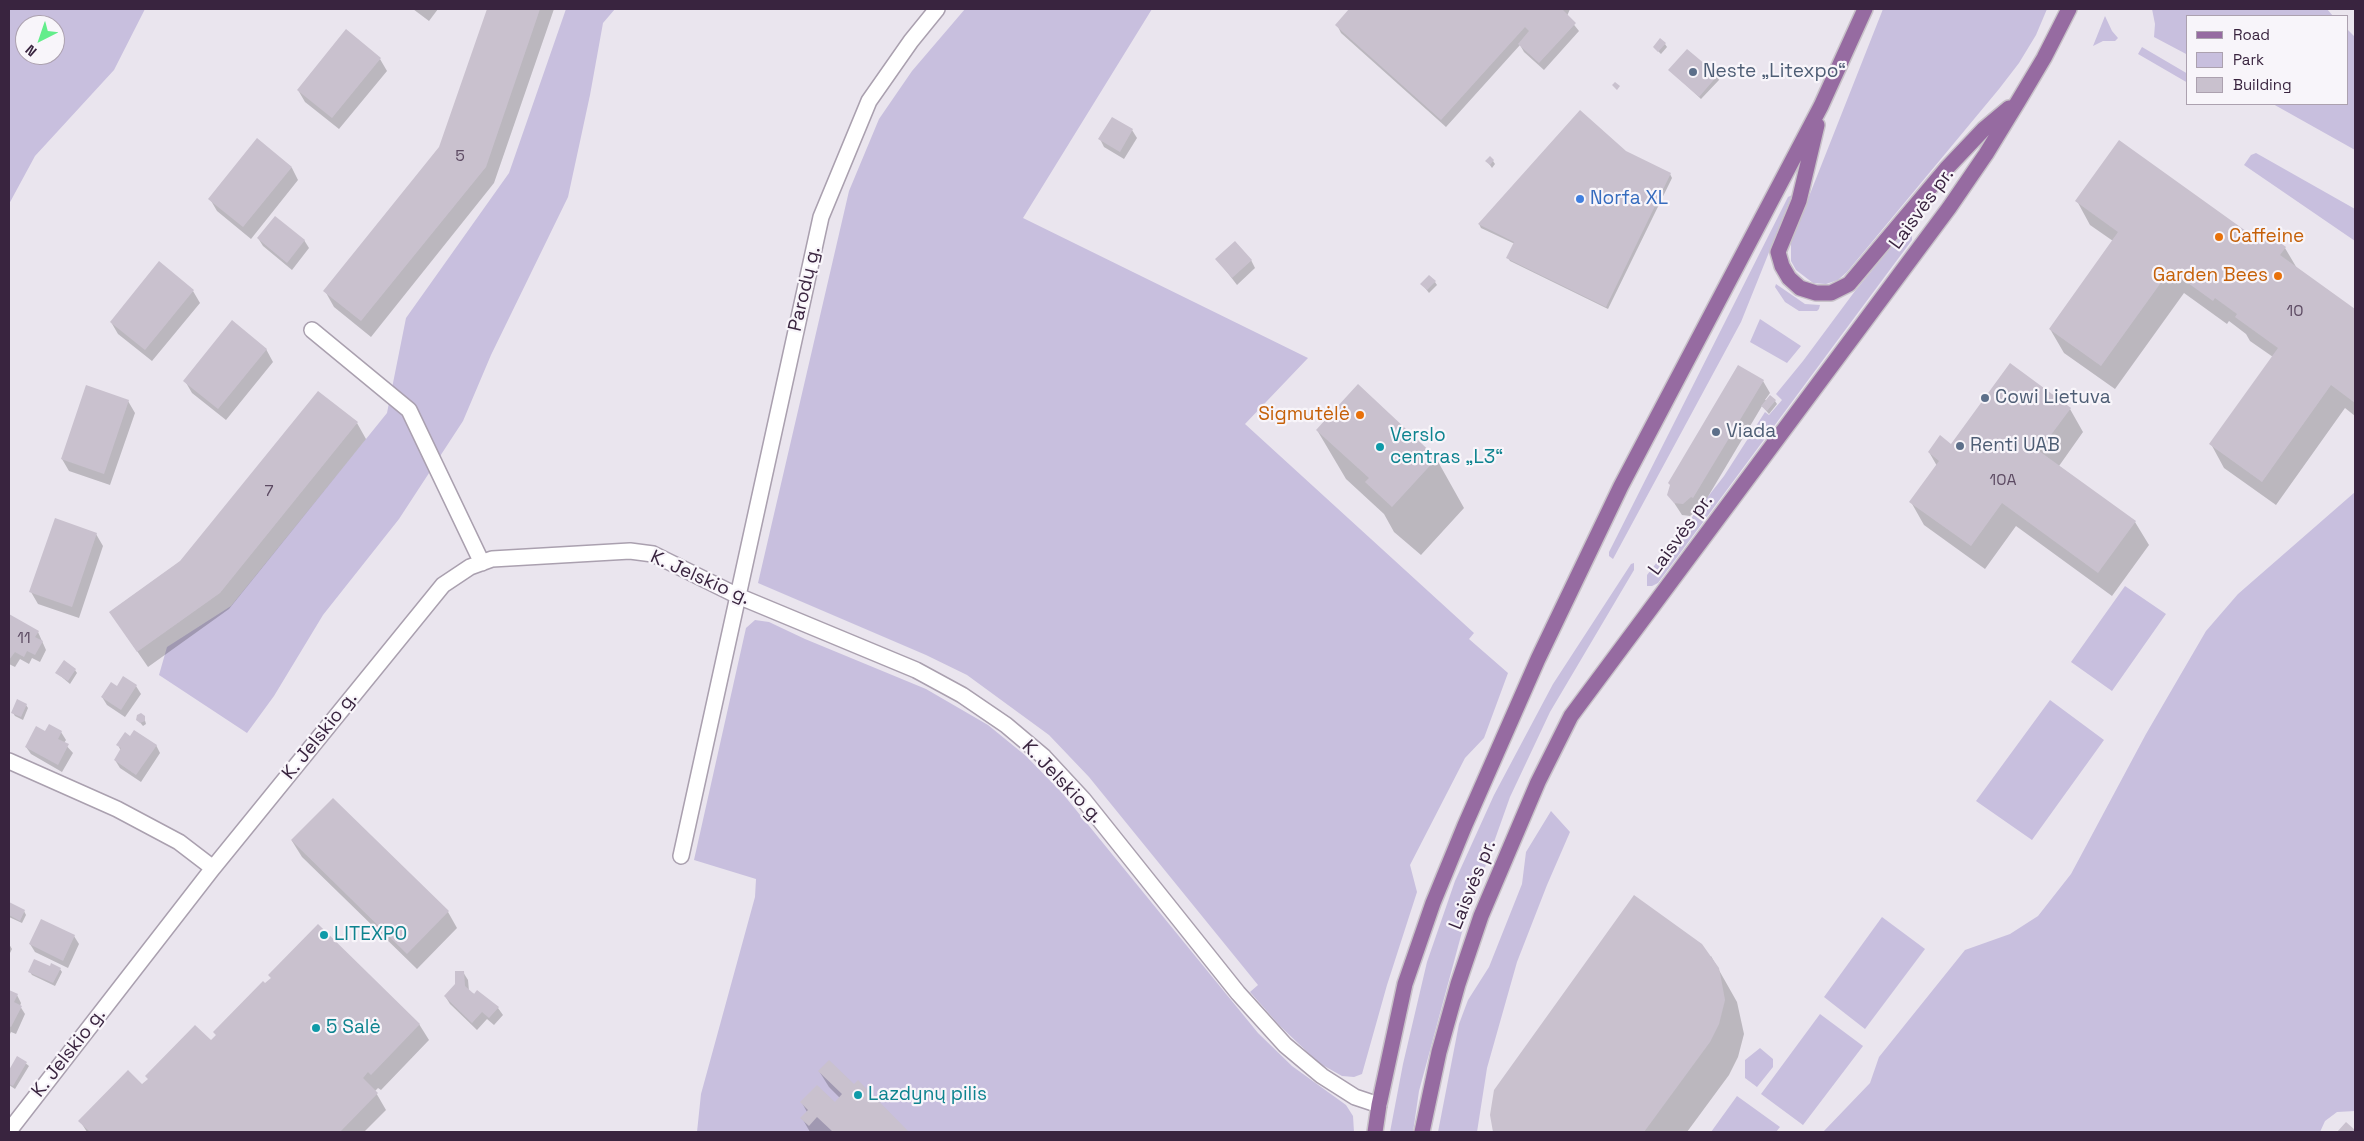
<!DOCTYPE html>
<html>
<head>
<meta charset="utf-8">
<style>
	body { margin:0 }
	#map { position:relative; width:2364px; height:1141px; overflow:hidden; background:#eae5ee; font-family:"Space Grotesk",sans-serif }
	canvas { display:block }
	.frame { position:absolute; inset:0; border:10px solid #39243f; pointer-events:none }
	.legend { position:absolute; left:2186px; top:15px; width:162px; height:90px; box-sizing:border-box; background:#f8f5fa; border:1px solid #aca1af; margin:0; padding:6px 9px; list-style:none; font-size:15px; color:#39243f }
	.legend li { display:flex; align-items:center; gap:10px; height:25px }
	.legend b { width:25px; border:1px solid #aca1af }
	.north { position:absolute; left:15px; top:15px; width:50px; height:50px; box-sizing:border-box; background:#f8f5fa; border:1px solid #aca1af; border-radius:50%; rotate:221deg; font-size:14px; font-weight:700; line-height:20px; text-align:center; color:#39243f }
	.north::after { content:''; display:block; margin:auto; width:18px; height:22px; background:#63ed8b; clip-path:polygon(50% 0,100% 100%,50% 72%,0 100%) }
</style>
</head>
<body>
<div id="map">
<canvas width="2364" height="1141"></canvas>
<div class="frame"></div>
<ul class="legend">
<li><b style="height:6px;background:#966ba1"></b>Road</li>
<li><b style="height:14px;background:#c8bfde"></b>Park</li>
<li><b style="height:14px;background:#c9c1ce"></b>Building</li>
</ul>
<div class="north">N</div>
</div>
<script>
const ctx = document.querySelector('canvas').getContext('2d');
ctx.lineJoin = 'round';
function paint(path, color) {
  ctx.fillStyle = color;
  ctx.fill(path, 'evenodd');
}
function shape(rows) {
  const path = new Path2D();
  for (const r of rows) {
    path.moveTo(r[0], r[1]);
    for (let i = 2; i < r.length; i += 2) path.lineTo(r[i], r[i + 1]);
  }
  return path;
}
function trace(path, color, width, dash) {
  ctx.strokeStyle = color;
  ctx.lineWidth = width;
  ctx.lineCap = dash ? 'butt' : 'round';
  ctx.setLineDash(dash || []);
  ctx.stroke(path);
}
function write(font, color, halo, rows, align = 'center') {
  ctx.font = font + ' "Space Grotesk",sans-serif';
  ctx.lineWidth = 4.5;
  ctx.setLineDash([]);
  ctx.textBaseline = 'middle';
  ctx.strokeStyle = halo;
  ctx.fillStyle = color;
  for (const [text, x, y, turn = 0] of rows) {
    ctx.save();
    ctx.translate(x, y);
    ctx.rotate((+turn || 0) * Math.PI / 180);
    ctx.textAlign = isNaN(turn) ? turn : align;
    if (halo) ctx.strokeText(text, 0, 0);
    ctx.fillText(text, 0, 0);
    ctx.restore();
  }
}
const green = shape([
	[9,9,145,9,114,70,35,156,9,204],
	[25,25,55,25,55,55,25,55],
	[566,9,615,9,603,23,590,95,568,197,491,355,463,421,399,519,323,615,274,696,247,733,159,675,167,647,231,606,387,413,406,318,509,173],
	[965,9,1152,9,1023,218,1308,358,1245,424,1474,633,1469,639,1508,673,1484,738,1465,758,1410,865,1417,892,1387,985,1362,1074,1354,1077,1342,1076,1319,1063,1280,1026,1250,992,1258,985,1089,777,1049,735,967,675,926,655,758,583,849,191,879,119,912,71],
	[1883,9,2047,9,2036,35,2019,63,1999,89,1847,272,1838,280,1826,284,1813,283,1796,270,1791,261,1791,242],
	[2152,9,2327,9,2333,16,2188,16,2188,55,2154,37,2155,24],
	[2105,16,2112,31,2118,38,2115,41,2103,41,2093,46],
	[2348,30,2355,37,2355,150,2273,104,2348,104],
	[2142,47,2188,74,2188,83,2138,54],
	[2256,153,2355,209,2355,241,2244,165,2251,155],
	[1792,195,1741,322,1613,559,1609,556,1609,552,1788,197],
	[1907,232,1912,235,1912,240,1840,337,1658,583,1652,586,1647,586,1647,575,1724,476,1765,412,1769,415,1782,400,1776,394,1803,361,1855,291,1902,234],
	[1776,284,1805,304,1820,305,1819,309,1817,311,1799,311,1785,302,1775,287],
	[1760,319,1801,346,1787,363,1750,342],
	[2355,492,2355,1111,2337,1112,2325,1121,2320,1132,1823,1132,1870,1083,1879,1057,1965,950,2010,934,2038,916,2071,874,2146,734,2206,631,2238,594],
	[1634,563,1634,570,1550,712,1510,797,1462,932,1419,1091,1413,1132,1390,1132,1403,1064,1427,962,1455,881,1494,795,1553,684,1631,564],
	[2125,586,2166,614,2112,691,2071,662],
	[755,620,769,622,805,639,926,689,988,725,1026,756,1063,794,1258,1033,1292,1066,1346,1105,1353,1116,1354,1132,697,1132,701,1094,755,897,756,879,694,860,746,628],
	[2050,700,2104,740,2032,840,1976,801],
	[1551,811,1570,832,1547,885,1517,962,1487,1068,1477,1132,1438,1132,1459,1024,1468,1000,1489,967,1522,884,1526,852],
	[1882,917,1925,949,1865,1029,1824,997],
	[1820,1014,1863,1046,1803,1125,1761,1094],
	[1760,1048,1773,1059,1773,1067,1757,1087,1745,1078,1745,1060],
	[1737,1096,1780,1127,1776,1132,1711,1132]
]);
const shadow = shape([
	[413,9,438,9,429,21],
	[488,9,554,9,494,183,371,337,334,307,325,291,440,148],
	[1351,9,1570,9,1567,16,1579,31,1544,70,1524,52,1520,45,1446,127,1341,33,1337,25],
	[1665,44,1667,47,1661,54,1654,47],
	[380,59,387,71,339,129,305,102,298,90],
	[1670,70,1717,76,1719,80,1701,99],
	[1132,130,1137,138,1124,159,1104,147,1100,139],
	[258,140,292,168,298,180,251,239,217,211,210,199],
	[1625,152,1670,174,1672,178,1608,309,1510,261,1508,258,1515,244,1481,228,1479,224],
	[1487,161,1493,161,1495,164,1492,168],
	[2077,201,2285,248,2298,270,2355,311,2355,416,2345,408,2276,505,2224,468,2211,444,2273,357,2250,341,2246,334,2229,321,2227,324,2184,293,2115,389,2064,353,2050,329,2113,241,2090,225],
	[258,238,304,240,309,248,292,270,263,246],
	[1217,259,1251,260,1255,268,1237,285],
	[1435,282,1437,285,1429,293,1422,284],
	[193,291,200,303,152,361,118,334,111,322],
	[266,349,273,362,226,420,192,393,185,381],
	[1763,381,1770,393,1765,400,1775,401,1777,404,1769,414,1762,406,1700,510,1698,509,1690,516,1682,515,1669,495,1671,486],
	[128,401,135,413,110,485,69,471,62,459],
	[2070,409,2083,432,2059,466,2135,522,2149,545,2112,596,2016,526,1985,569,1924,525,1911,502,1937,466,1929,452],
	[357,423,366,439,229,609,148,667,110,612,181,561],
	[1317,430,1436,458,1464,508,1421,555,1394,532,1384,514,1346,479],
	[96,534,103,546,79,618,38,604,31,592],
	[9,616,38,632,46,650,40,662,32,658,29,664,20,659,15,667,9,664],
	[75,670,77,673,70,684,57,673],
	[136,686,141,694,125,717,107,705,102,697,117,687],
	[26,705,28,708,23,720,15,716,13,713],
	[144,717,146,724,143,726,137,719],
	[61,732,66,740,64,743,73,753,62,772,31,754,26,747,46,733],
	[130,737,156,745,160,753,141,782,120,768,115,760,121,751,118,745],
	[333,799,448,912,457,928,417,969,302,857,292,841],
	[10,904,24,911,26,915,22,923,9,917],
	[74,936,79,944,68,968,35,952,30,944],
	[9,944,12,949,9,955],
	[1711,956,1737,1002,1744,1034,1738,1057,1729,1075,1687,1132,1495,1132,1492,1115],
	[50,968,60,969,62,972,55,986,32,975,30,972],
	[463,972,468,980,469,991,498,1008,503,1015,494,1025,487,1019,477,1030,450,1004,445,996,456,985],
	[9,991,17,995,21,1003,20,1006,25,1014,16,1034,11,1032,9,1036],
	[419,1024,429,1040,381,1090,378,1088,375,1091,386,1110,364,1132,87,1132,80,1121,142,1086,211,1042,217,1036,215,1033],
	[18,1057,29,1066,15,1089,9,1085,9,1072],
	[819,1071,854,1086,879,1105,907,1132,810,1132,802,1118,807,1112,802,1103,835,1103,840,1098,829,1087]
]);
const building = shape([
	[487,9,540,9,486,167,361,321,323,291,439,147],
	[1349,9,1562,9,1576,23,1539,63,1518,44,1529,31,1525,27,1441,120,1335,25],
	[346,29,381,58,332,118,297,90],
	[1660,38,1666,43,1658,52,1653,47],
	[1687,49,1718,75,1699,97,1668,70],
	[1615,82,1620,86,1617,90,1612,85],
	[1580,110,1626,151,1671,173,1606,307,1506,258,1514,242,1478,224],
	[1112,117,1133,129,1120,152,1098,139],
	[257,138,292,167,243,227,208,199],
	[2119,140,2257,239,2263,230,2274,238,2286,247,2280,255,2355,309,2355,403,2331,385,2262,482,2209,444,2278,348,2235,317,2237,314,2215,298,2213,301,2170,270,2101,366,2049,329,2118,232,2075,201],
	[1490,156,1494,160,1490,165,1485,161],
	[275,216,305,240,287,263,257,238],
	[1235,241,1252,260,1232,278,1215,259],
	[159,261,194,290,145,350,110,322],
	[1429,275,1436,281,1427,290,1420,284],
	[232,320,267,349,218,409,183,381],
	[2010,363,2071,408,2039,451,2136,521,2098,573,2002,503,1971,546,1909,502,1939,461,1928,452,1940,435,1951,444],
	[1738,365,1764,380,1693,498,1691,497,1683,504,1674,503,1667,495,1670,485,1668,483],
	[1358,384,1437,458,1392,507,1365,482,1369,478,1316,430],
	[86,385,129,400,104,474,61,459],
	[318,391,358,422,220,593,137,652,109,612,180,561],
	[1770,395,1776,400,1767,411,1761,406],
	[55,518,97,533,72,607,29,592],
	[9,614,39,631,35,637,43,641,35,655,27,651,24,657,15,652,9,660],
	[64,660,76,669,68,681,55,673],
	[123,676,137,685,121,710,101,697,111,682,117,686],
	[17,699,27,704,21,717,11,713],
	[141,713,145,716,145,721,140,723,136,720,137,715],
	[49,724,62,731,58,739,69,744,58,765,25,747,36,726,45,731],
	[134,730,157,745,136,775,114,760,121,748,116,745,125,732,130,736],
	[333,798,449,911,407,954,291,840],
	[1634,895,1702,944,1719,968,1725,1000,1719,1024,1710,1042,1644,1132,1493,1132,1490,1115,1494,1090],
	[9,902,25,910,20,921,9,915],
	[41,919,75,935,63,961,29,944],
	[318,924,420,1024,371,1075,368,1072,363,1078,378,1093,340,1132,90,1132,78,1121,128,1070,142,1084,148,1079,145,1076,195,1025,211,1040,216,1035,213,1032,263,981,265,983,271,978,268,975],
	[34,959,50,966,51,963,61,968,53,983,28,972],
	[455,971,464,971,465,986,474,994,477,990,499,1007,489,1018,482,1012,472,1023,444,996,455,984],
	[9,990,18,994,14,1002,22,1006,11,1027,9,1026],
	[17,1056,27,1062,13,1086,9,1084,9,1070],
	[829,1060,854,1084,858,1080,909,1132,833,1132,817,1117,809,1126,800,1118,808,1110,800,1102,817,1085,835,1102,842,1094,818,1071],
	[2346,1122,2355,1130,2355,1132,2337,1132]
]);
const minor = shape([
	[312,330,409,410,482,563],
	[9,761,117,809,179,842,213,868],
	[681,856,821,217,869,101,911,41,937,9],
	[9,1131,213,868,443,585,470,567,492,559,630,551,653,554,738,596,916,670,962,695,1006,725,1044,757,1083,799,1238,993,1285,1045,1322,1076,1355,1097,1379,1105]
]);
const major = shape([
	[1817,125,1799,201,1778,252,1782,266,1789,278,1800,288,1816,293,1831,293,1849,284,1946,169,1984,129,2009,108],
	[1375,1132,1379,1105,1405,984,1433,903,1465,825,1538,659,1621,486,1821,106,1865,9],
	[1422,1132,1439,1052,1458,984,1481,916,1538,782,1571,716,1949,208,1986,154,2019,100,2044,58,2069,9]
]);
const markers = [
	[1693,72,5,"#5c6f8a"],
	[1580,199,5,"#3f7fe0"],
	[2219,237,5,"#e8710a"],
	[2278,276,5,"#e8710a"],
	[1985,398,5,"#5c6f8a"],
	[1360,415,5,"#e8710a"],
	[1716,432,5,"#5c6f8a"],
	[1960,446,5,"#5c6f8a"],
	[1380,447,5,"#0f9aa8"],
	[324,935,5,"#0f9aa8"],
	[316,1028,5,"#0f9aa8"],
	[858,1095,5,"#0f9aa8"]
];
const numberNames = [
	["5",460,157],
	["10",2295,312],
	["10A",2003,481],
	["7",269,492],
	["11",24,639]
];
const serviceNames = [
	["Neste „Litexpo“",1703,72],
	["Cowi Lietuva",1995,398],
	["Viada",1726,432],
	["Renti UAB",1970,446]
];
const shopNames = [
	["Norfa XL",1590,199]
];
const streetNames = [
	["Laisvės pr.",1922,209,-54],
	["Parodų g.",805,289,-77],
	["Laisvės pr.",1681,535,-54],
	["K. Jelskio g.",700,578,24],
	["K. Jelskio g.",320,736,-51],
	["K. Jelskio g.",1062,782,46],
	["Laisvės pr.",1473,885,-68],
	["K. Jelskio g.",69,1053,-52]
];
const foodNames = [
	["Caffeine",2229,237,"left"],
	["Garden Bees",2268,276],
	["Sigmutėlė",1350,415]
];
const cultureNames = [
	["Verslo",1390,436],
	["centras „L3“",1390,458],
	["LITEXPO",334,935],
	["5 Salė",326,1028],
	["Lazdynų pilis",868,1095]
];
paint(green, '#c8bfde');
paint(shadow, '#0003');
paint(building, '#c9c1ce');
trace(minor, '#aaa0af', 18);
trace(major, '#c8c2c9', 18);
trace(minor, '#fff', 15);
trace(major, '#966ba1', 15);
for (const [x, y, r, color] of markers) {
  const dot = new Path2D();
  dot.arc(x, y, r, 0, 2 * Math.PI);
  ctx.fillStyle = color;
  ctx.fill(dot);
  trace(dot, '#f8f5fa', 2);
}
write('16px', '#5d4b63', null, numberNames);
write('19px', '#4e5e75', '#f8f5fa', serviceNames, 'left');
write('19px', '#366cbe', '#f8f5fa', shopNames, 'left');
write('19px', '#39243f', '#f8f5fa', streetNames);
write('19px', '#c56008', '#f8f5fa', foodNames, 'right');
write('19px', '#0d838f', '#f8f5fa', cultureNames, 'left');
</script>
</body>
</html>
